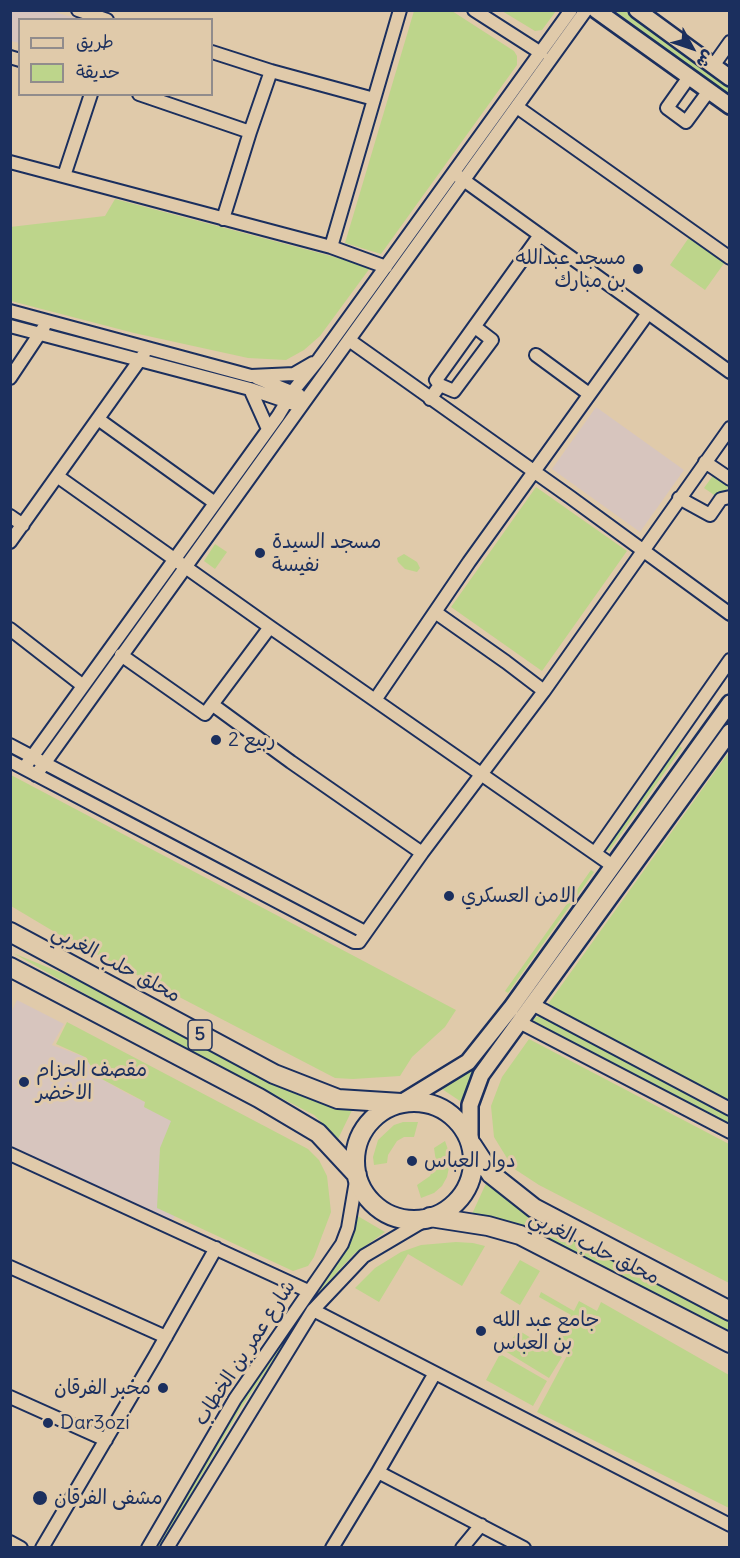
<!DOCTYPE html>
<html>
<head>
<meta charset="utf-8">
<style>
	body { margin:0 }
	#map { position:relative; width:740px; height:1558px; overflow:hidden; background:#e0caaa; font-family:Delius,"Playpen Sans Arabic",sans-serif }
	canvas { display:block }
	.frame { position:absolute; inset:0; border:12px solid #1b2f5e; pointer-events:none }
	.legend { position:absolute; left:18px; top:18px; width:195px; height:78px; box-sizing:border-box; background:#e0caaa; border:2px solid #918c8c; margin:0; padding:8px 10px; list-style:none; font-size:18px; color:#1b2f5e }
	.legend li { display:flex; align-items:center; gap:12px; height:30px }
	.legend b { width:30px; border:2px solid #918c8c }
	.north { position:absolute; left:662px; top:18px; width:60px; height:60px; -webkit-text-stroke:4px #e0caaa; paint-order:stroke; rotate:130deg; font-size:16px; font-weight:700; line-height:24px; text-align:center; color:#1b2f5e }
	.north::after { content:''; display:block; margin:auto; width:21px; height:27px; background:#1b2f5e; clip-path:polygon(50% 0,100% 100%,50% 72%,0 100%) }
</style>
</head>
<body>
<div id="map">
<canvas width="740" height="1558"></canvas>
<div class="frame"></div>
<ul class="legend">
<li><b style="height:8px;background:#e0caaa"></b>طريق</li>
<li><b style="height:16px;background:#bdd58b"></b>حديقة</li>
</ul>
<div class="north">ش</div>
</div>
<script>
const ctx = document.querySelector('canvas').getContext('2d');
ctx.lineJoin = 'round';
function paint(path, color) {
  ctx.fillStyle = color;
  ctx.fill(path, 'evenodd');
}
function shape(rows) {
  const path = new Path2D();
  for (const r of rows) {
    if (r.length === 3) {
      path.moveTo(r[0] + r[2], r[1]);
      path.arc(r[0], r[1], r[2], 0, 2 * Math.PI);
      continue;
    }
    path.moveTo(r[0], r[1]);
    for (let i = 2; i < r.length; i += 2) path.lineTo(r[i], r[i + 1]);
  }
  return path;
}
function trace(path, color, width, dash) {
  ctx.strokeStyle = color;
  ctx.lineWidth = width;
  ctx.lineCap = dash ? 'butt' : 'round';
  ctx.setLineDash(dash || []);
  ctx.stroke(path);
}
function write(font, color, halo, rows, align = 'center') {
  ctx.font = font + ' Delius,"Playpen Sans Arabic",sans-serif';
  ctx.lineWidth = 6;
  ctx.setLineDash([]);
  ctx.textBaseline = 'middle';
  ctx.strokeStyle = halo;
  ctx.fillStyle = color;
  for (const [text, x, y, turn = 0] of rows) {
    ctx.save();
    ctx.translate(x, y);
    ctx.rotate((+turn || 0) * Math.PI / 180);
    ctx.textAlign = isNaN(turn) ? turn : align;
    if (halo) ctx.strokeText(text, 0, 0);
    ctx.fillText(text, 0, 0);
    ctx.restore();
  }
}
const built = shape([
	[10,11,50,11,80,19,20,20,19,43,11,41],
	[596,407,684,470,640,532,552,469],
	[17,1000,64,1024,52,1045,85,1057,98,1077,128,1094,178,1117,229,1113,171,1223,11,1148,10,1015]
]);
const green = shape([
	[414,11,452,11,514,51,517,56,517,65,381,254,345,243],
	[502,11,556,11,542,30,535,31],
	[615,11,625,11,729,87,729,94],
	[115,199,365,265,370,268,320,336,304,350,286,360,248,358,134,333,11,301,10,227,105,216],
	[690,236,725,262,705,290,670,265],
	[714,474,729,486,720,499,704,488],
	[536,487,627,551,542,671,451,607],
	[215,544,227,552,215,569,204,561],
	[404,554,417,562,420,568,417,572,405,569,398,562,397,558],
	[679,746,682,748,609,851,605,849],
	[729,752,729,1103,548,1004],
	[11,775,354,956,456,1010,445,1027,412,1057,400,1076,353,1079,335,1078,58,934,11,906],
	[591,870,594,872,508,993,505,991],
	[13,953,64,974,142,1011,300,1094,319,1101,354,1106,338,1139,314,1115,138,1024],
	[542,1016,729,1116,729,1125,537,1024,533,1020,536,1017],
	[67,1022,308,1149,319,1160,327,1176,331,1212,314,1257,308,1266,293,1271,157,1208,160,1148,171,1121,144,1107,145,1102,98,1077,85,1057,56,1044],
	[505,1024,466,1105,439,1087],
	[529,1039,729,1144,729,1283,539,1185,513,1168,494,1137,491,1106,502,1077],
	[403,1122,418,1122,414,1137,404,1137,397,1141,388,1155,387,1163,374,1165,373,1157,378,1140,394,1125],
	[445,1141,451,1158,447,1177,442,1186,434,1193,421,1198,417,1185,430,1176,436,1162,434,1148],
	[488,1179,505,1197,602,1253,729,1320,729,1335,527,1228,495,1217,472,1214],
	[356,1215,385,1232,354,1254,318,1293,239,1411,160,1547,157,1548,237,1410,316,1291,338,1262,348,1245],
	[456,1242,473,1243,485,1246,462,1286,408,1254,379,1302,355,1288,375,1268,401,1252,421,1245],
	[520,1260,540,1271,520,1305,500,1293],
	[541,1292,574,1311,579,1301,597,1311,601,1302,729,1375,729,1508,537,1412,569,1352,556,1343,571,1315,539,1297],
	[518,1330,562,1357,549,1378,505,1351],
	[500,1354,547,1381,533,1406,486,1380]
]);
const minor = shape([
	[78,10,107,20],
	[474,10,541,53],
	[212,52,271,71,374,99],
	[10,57,20,60],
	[713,66,730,42],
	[689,77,667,108,686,122,708,92],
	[139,94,250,132],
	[517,107,730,258],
	[10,162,331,247,386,267],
	[64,176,91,94],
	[458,176,730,372],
	[223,219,250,132,271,71],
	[331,247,400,10],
	[10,311,251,376,294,374,313,363],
	[10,326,250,389,294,404],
	[349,340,570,497,730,614],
	[536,355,589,394],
	[10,378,44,327],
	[257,378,299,395],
	[440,385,454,391,492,340,475,327],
	[250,389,268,429],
	[430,399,440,385,436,380,540,235],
	[98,419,215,503],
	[705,462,730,479],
	[57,476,270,627,613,866],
	[679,498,710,515,721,499,730,497],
	[10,516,23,525],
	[10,542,144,354],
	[435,612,506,662,544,691],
	[10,629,82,685],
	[121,655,205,714,270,627],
	[375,700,469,562,648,313],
	[213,705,291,762,422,853],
	[10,745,365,932],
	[10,761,354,942,359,942,422,853,544,691,730,428],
	[24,768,278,416,293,391,319,359,571,10],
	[36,775,586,10],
	[595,853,730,660],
	[532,1004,730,1109],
	[519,1022,730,1132],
	[10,1154,308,1291],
	[10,1267,166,1337],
	[313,1310,730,1525],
	[10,1397,106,1440],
	[378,1472,524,1548],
	[10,1542,21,1548],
	[42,1548,155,1356,216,1248],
	[148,1548,235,1399,342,1244,348,1228,357,1175],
	[167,1548,313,1310,364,1256,430,1217],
	[332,1548,378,1472,435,1373],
	[462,1548,481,1525]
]);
const major = shape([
	[596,10,730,106],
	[637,10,730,78],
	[401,1103,468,1062,511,1008,730,703],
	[470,1141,470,1105,481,1075,730,732]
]);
const highway = shape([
	[10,932,274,1074,338,1099,401,1103],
	[10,967,259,1098,318,1133,357,1175],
	[414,1161,59],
	[472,1145,491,1174,534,1208,730,1311],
	[430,1217,488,1226,520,1235,730,1343]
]);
const markers = [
	[638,269,6,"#1b2f5e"],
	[260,553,6,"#1b2f5e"],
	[216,740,6,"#1b2f5e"],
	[449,896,6,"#1b2f5e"],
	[24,1082,6,"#1b2f5e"],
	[412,1161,6,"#1b2f5e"],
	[481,1331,6,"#1b2f5e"],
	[163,1388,6,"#1b2f5e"],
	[48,1423,6,"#1b2f5e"],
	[40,1498,8,"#1b2f5e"]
];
const shields = [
	[200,1035,24]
];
const shieldNames = [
	["5",200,1035]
];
const poiNames = [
	["مسجد عبدالله",626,258,"right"],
	["بن مبارك",626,281,"right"],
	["مسجد السيدة",272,542],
	["نفيسة",272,565],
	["ربيع 2",228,740],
	["الامن العسكري",461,896],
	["مقصف الحزام",36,1070],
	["الاخضر",36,1093],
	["دوار العباس",424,1161],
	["جامع عبد الله",493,1320],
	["بن العباس",493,1343],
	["مخبر الفرقان",151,1388,"right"],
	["Dar3ozi",60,1423],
	["مشفى الفرقان",54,1498]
];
const streetNames = [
	["محلق حلب الغربي",116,964,28],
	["محلق حلب الغربي",594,1248,26],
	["شارع عمر بن الخطاب",245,1353,-57]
];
paint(built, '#d7c5be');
paint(green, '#bdd58b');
trace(minor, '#1b2f5e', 16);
trace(major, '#1b2f5e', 20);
trace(highway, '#1b2f5e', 22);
trace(minor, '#e0caaa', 12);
trace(major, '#e0caaa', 15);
trace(highway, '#e0caaa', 18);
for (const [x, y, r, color] of markers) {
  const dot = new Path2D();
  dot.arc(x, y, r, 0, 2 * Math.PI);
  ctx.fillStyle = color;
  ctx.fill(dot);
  trace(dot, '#e0caaa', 2);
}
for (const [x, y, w] of shields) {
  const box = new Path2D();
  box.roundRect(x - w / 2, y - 15, w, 30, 4.5);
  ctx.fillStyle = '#e0caaa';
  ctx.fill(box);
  trace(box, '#1b2f5e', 1.5);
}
write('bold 18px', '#1b2f5e', null, shieldNames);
write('20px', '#1b2f5e', '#e0caaa', poiNames, 'left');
write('20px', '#1b2f5e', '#e0caaa', streetNames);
</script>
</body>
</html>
